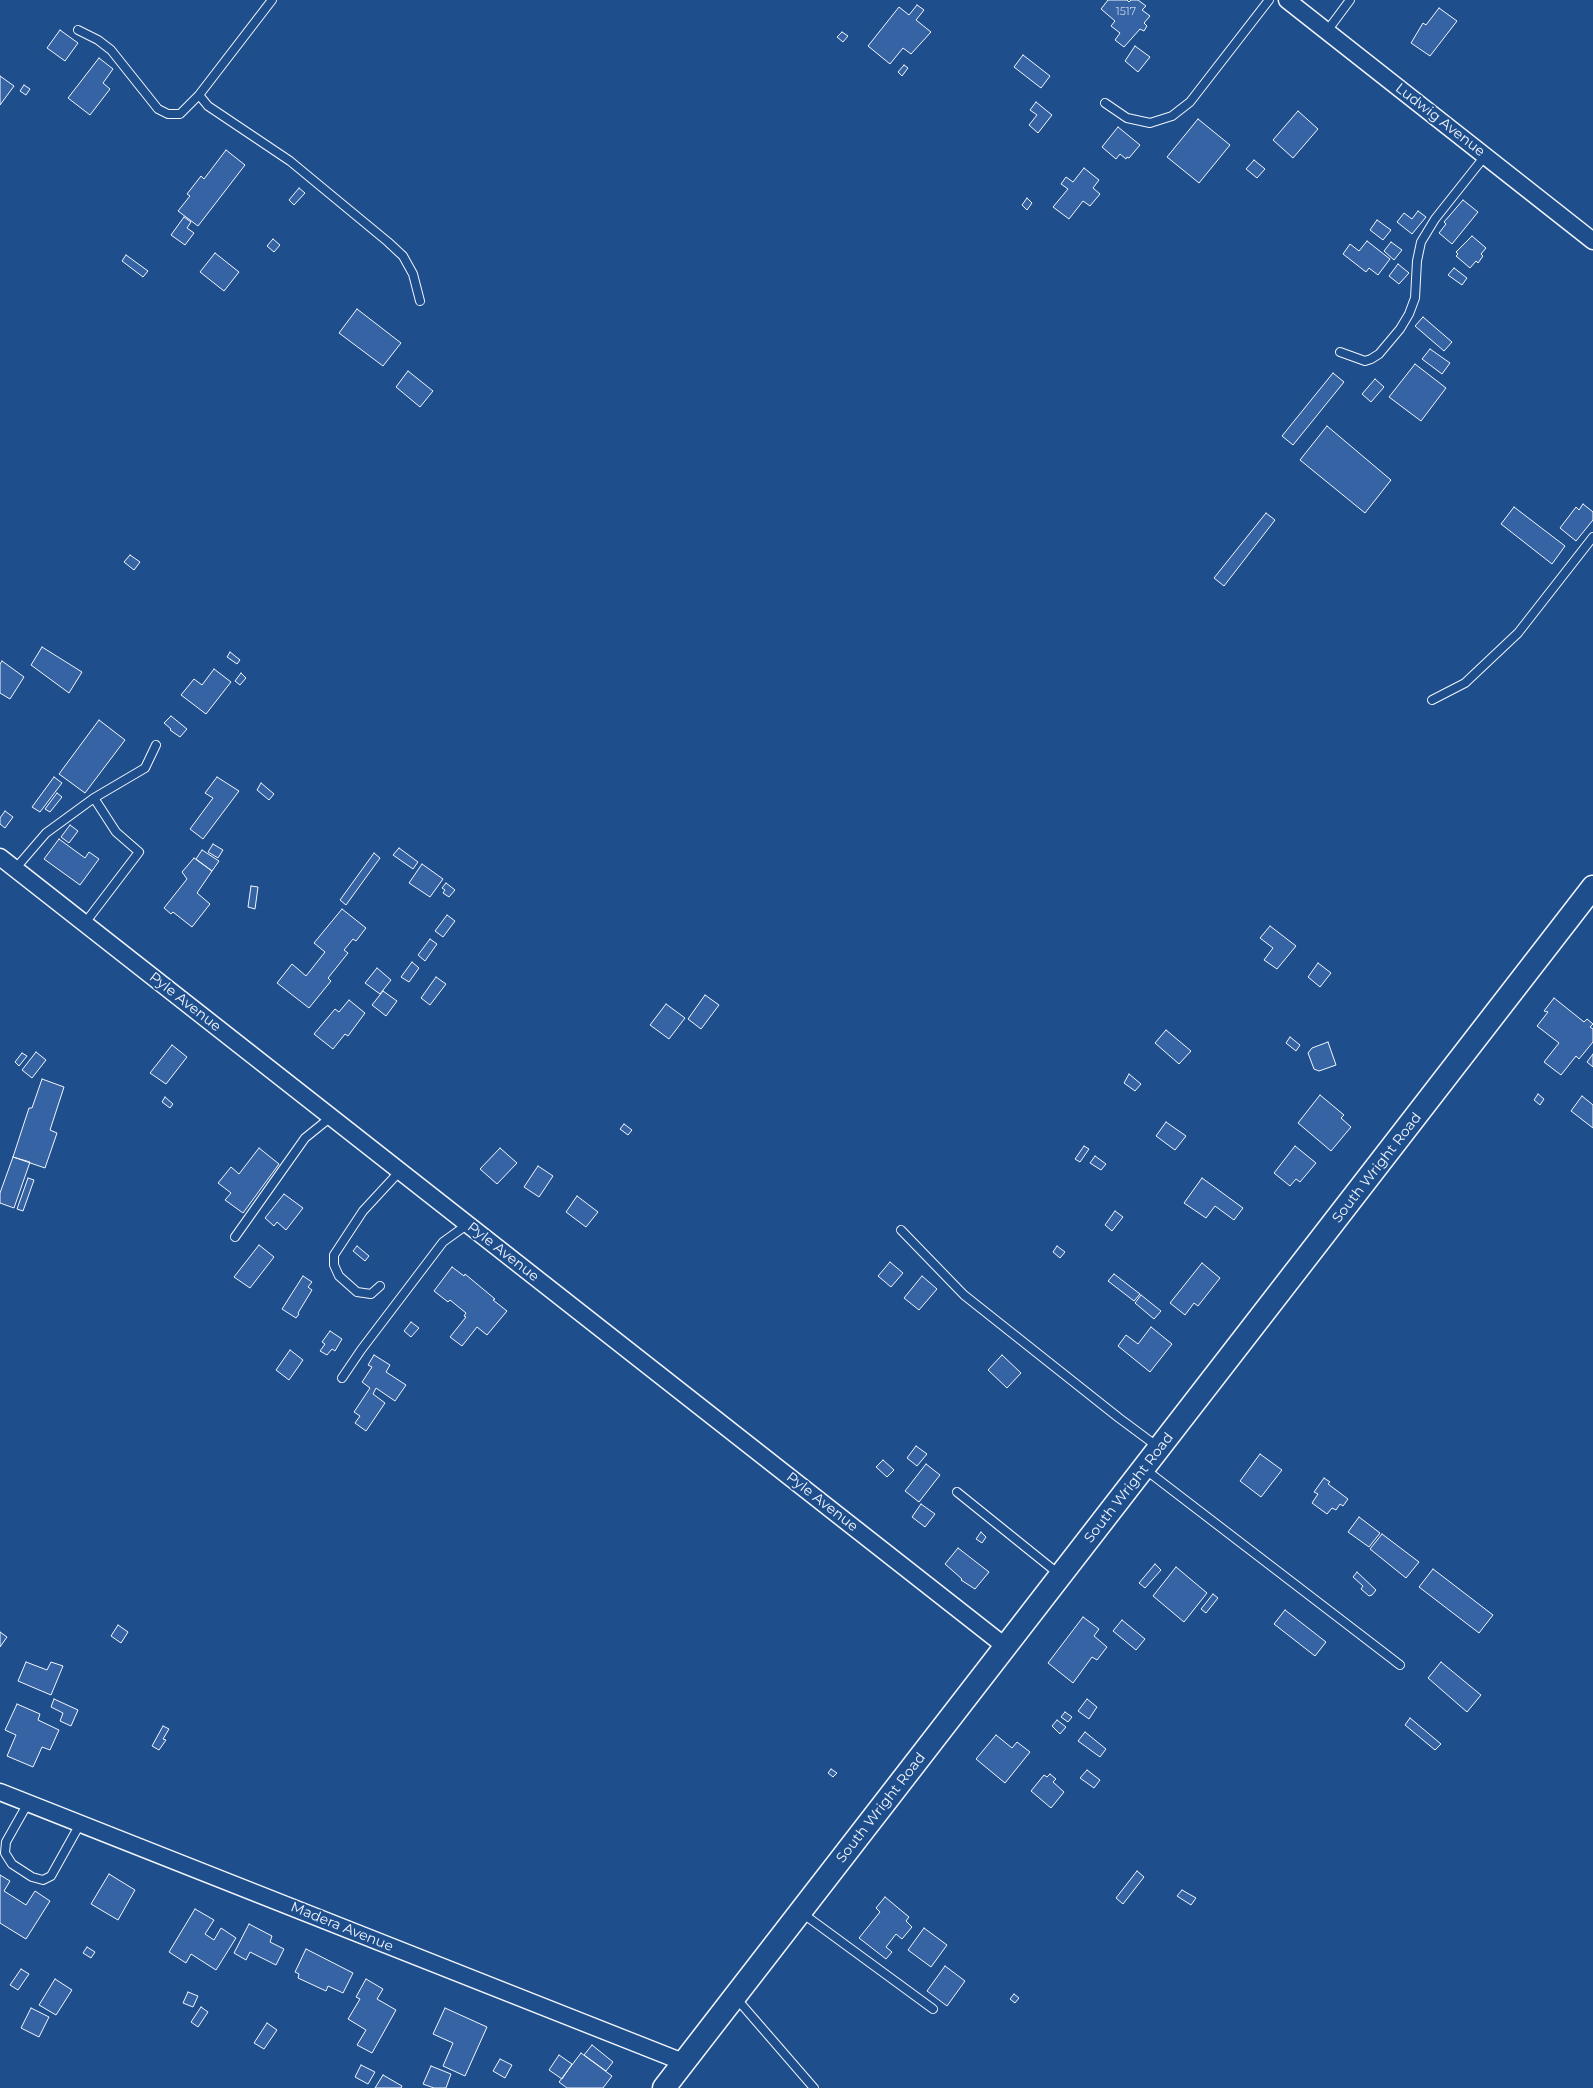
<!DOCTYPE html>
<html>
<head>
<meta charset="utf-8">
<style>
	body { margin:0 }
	canvas { display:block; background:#1f4e8c }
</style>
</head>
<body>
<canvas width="1593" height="2088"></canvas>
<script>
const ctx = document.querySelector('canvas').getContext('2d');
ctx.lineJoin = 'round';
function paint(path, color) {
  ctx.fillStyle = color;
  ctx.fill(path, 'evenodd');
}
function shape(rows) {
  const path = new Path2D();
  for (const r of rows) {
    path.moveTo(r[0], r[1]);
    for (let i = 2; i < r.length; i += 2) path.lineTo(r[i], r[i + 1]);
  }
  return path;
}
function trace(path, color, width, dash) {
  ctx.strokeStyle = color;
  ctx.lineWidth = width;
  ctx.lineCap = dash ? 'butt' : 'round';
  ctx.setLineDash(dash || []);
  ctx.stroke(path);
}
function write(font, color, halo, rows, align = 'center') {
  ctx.font = font + ' Montserrat,sans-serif';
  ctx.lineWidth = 4;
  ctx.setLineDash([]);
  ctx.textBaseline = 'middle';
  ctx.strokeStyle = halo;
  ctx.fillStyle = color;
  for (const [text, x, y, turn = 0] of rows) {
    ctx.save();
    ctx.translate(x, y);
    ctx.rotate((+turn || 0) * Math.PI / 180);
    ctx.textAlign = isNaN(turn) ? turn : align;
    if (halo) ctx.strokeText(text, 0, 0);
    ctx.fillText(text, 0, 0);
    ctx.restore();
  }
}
const building = shape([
	[1108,0,1127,0,1129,2,1131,0,1138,0,1146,6,1142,10,1150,16,1144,23,1147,26,1144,31,1140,29,1124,47,1115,40,1120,33,1111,26,1115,21,1101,9,1108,0],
	[917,5,924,10,916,20,931,32,911,54,903,48,890,64,868,46,899,7,909,15,917,5],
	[1439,8,1457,21,1430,56,1411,43,1423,23,1426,25,1439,8],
	[60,30,78,43,65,61,47,48,60,30],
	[842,32,848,36,843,42,837,37,842,32],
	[1135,46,1150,57,1138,72,1125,61,1135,46],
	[1023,55,1050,76,1041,88,1014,67,1023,55],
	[99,58,113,69,103,83,110,89,90,115,68,98,99,58],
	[904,65,908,68,902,76,898,72,904,65],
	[0,76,14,86,0,105,0,76],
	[24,85,30,89,26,95,20,91,24,85],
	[1036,102,1052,115,1038,133,1029,125,1037,115,1030,110,1036,102],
	[1298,111,1318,129,1293,158,1273,140,1298,111],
	[1198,119,1230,145,1199,183,1167,157,1198,119],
	[1118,127,1140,145,1129,158,1127,157,1126,159,1120,154,1116,159,1102,147,1118,127],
	[226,150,245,165,198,226,178,211,190,196,187,194,201,176,204,179,226,150],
	[1254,160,1265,169,1257,178,1246,169,1254,160],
	[1084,168,1099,180,1093,188,1100,194,1090,206,1083,201,1069,219,1053,207,1068,189,1061,184,1066,177,1073,182,1084,168],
	[299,188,305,193,294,205,289,200,299,188],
	[1027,198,1032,203,1027,210,1022,205,1027,198],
	[1463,200,1478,212,1452,244,1439,233,1446,224,1444,222,1463,200],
	[1418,211,1426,217,1412,234,1397,222,1404,213,1412,219,1418,211],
	[184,217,191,222,187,228,194,233,185,245,171,235,184,217],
	[1377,220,1391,230,1383,240,1370,230,1377,220],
	[1472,236,1486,248,1481,254,1483,256,1478,263,1476,261,1470,268,1456,256,1458,254,1456,252,1472,236],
	[273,239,280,245,274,252,267,246,273,239],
	[1367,241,1390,259,1378,275,1369,268,1366,272,1343,254,1350,244,1359,251,1367,241],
	[1391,242,1402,250,1394,260,1384,251,1391,242],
	[215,253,239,272,224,291,200,272,215,253],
	[126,255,148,271,143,277,122,261,126,255],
	[1398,264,1409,273,1399,284,1389,276,1398,264],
	[1454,268,1467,278,1462,285,1448,275,1454,268],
	[357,309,401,343,383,366,339,333,357,309],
	[1423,317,1452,342,1444,351,1415,326,1423,317],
	[1430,349,1450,363,1442,374,1422,359,1430,349],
	[1415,364,1446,388,1421,421,1389,397,1415,364],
	[408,371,433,391,420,407,396,387,408,371],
	[1333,373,1344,382,1293,445,1282,436,1333,373],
	[1375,379,1384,387,1371,402,1362,394,1375,379],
	[1327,426,1391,480,1365,513,1300,460,1327,426],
	[1583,504,1593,512,1593,520,1576,541,1560,528,1576,507,1579,510,1583,504],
	[1514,507,1565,546,1552,564,1501,524,1514,507],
	[1266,513,1275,520,1224,586,1214,578,1266,513],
	[130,555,140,562,134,570,124,562,130,555],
	[42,647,82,672,69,693,31,665,42,647],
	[230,652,240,660,237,664,227,657,230,652],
	[2,661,24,677,10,699,0,693,0,664,2,661],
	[214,669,231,682,206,714,181,695,194,679,202,685,214,669],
	[241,673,246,678,240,685,235,681,241,673],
	[171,716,187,729,180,737,170,730,171,729,164,723,171,716],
	[99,720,125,740,85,793,59,774,99,720],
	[54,777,62,783,40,812,32,807,54,777],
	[217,777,239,791,203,839,190,829,213,798,205,793,217,777],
	[261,783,274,794,269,800,257,790,261,783],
	[57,793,62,797,50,812,45,809,57,793],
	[5,811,13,817,5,828,0,824,0,818,5,811],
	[70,825,78,831,69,843,61,837,70,825],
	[59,839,85,858,89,852,99,859,80,885,44,859,59,839],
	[213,844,223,850,218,858,208,852,213,844],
	[399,848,418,862,413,869,393,855,399,848],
	[202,850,219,861,212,871,196,859,202,850],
	[374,853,380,858,346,905,340,900,374,853],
	[194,858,212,871,197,893,210,904,192,927,173,912,171,914,164,908,187,879,182,872,194,858],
	[422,864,443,879,430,897,409,883,422,864],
	[446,883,455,890,449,897,443,893,445,890,442,888,446,883],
	[251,886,258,887,255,909,248,907,251,886],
	[342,909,366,928,356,941,353,939,344,950,348,953,328,978,331,981,309,1008,277,983,292,964,306,976,325,952,314,943,342,909],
	[447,915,455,921,443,937,435,931,447,915],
	[1270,926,1296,946,1277,969,1264,960,1273,948,1260,938,1270,926],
	[430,939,437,944,425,961,418,955,430,939],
	[412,962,419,968,409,982,401,977,412,962],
	[1318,963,1331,973,1320,987,1308,977,1318,963],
	[377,968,391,980,380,994,365,983,377,968],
	[436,977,446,984,430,1005,421,998,436,977],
	[383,991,397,1001,386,1016,372,1005,383,991],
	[705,995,719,1005,701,1029,688,1019,705,995],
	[1554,998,1584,1022,1587,1019,1593,1024,1590,1027,1593,1029,1593,1042,1579,1059,1576,1056,1561,1075,1544,1062,1559,1043,1537,1026,1548,1012,1544,1011,1554,998],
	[349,1000,365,1013,348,1036,345,1034,333,1049,314,1034,335,1009,339,1012,349,1000],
	[666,1004,685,1018,669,1039,650,1025,666,1004],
	[1166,1030,1191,1051,1179,1064,1155,1043,1166,1030],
	[1290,1037,1300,1045,1296,1051,1286,1043,1290,1037],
	[1328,1042,1336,1065,1319,1071,1314,1069,1308,1053,1312,1048,1328,1042],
	[172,1045,187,1057,166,1084,150,1073,172,1045],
	[36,1052,46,1060,32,1078,22,1070,36,1052],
	[22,1053,27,1056,19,1066,15,1062,22,1053],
	[1593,1054,1593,1067,1587,1062,1593,1054],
	[1129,1074,1141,1084,1135,1091,1124,1083,1129,1074],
	[42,1079,64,1087,50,1130,57,1133,45,1168,13,1157,29,1108,32,1108,42,1079],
	[1538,1094,1544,1099,1540,1105,1534,1100,1538,1094],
	[1320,1095,1344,1115,1341,1118,1351,1127,1331,1151,1298,1123,1320,1095],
	[1582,1096,1593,1105,1593,1128,1571,1111,1582,1096],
	[165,1097,173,1104,170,1108,162,1102,165,1097],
	[1166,1122,1186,1136,1175,1150,1156,1136,1166,1122],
	[624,1124,632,1130,628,1135,620,1129,624,1124],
	[1084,1146,1089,1149,1080,1162,1075,1159,1084,1146],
	[1295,1146,1316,1163,1300,1182,1296,1179,1290,1186,1274,1173,1295,1146],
	[259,1148,279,1164,243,1213,225,1200,231,1193,218,1183,231,1167,239,1174,259,1148],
	[500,1148,517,1163,497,1184,480,1169,500,1148],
	[1095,1156,1106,1164,1101,1170,1090,1163,1095,1156],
	[13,1157,30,1162,14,1208,0,1203,0,1193,13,1157],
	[538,1166,553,1176,539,1197,524,1187,538,1166],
	[28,1178,34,1180,23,1211,17,1209,28,1178],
	[1202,1178,1243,1208,1234,1220,1215,1206,1206,1218,1184,1203,1202,1178],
	[284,1194,303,1208,286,1230,277,1222,274,1226,265,1218,284,1194],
	[577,1196,598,1212,586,1227,566,1212,577,1196],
	[1115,1211,1123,1217,1112,1231,1105,1225,1115,1211],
	[259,1245,274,1257,250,1288,234,1277,259,1245],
	[357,1246,369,1256,365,1261,353,1251,357,1246],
	[1057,1246,1065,1252,1060,1258,1053,1252,1057,1246],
	[890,1262,903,1273,891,1287,878,1276,890,1262],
	[1202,1263,1220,1278,1198,1306,1194,1303,1185,1315,1170,1303,1202,1263],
	[452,1267,464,1276,465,1274,495,1299,493,1300,507,1311,487,1335,477,1327,462,1346,450,1337,466,1317,464,1316,466,1313,450,1300,448,1302,434,1291,452,1267],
	[1114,1274,1140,1294,1134,1301,1108,1281,1114,1274],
	[303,1276,312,1282,308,1287,312,1290,298,1313,299,1314,296,1318,282,1309,303,1276],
	[922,1276,937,1289,919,1310,904,1298,922,1276],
	[1141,1295,1161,1311,1154,1319,1135,1303,1141,1295],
	[411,1322,419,1328,411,1337,404,1331,411,1322],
	[1151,1327,1172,1344,1150,1372,1118,1346,1126,1335,1138,1344,1151,1327],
	[330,1331,342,1339,335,1351,332,1349,327,1355,320,1351,325,1344,322,1342,330,1331],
	[290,1350,303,1360,289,1380,276,1370,290,1350],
	[374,1355,390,1365,386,1372,406,1385,395,1401,376,1388,373,1394,385,1403,366,1431,355,1423,360,1416,354,1412,370,1388,362,1382,372,1367,368,1365,374,1355],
	[1002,1355,1021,1373,1007,1388,988,1370,1002,1355],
	[916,1446,927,1454,917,1466,907,1458,916,1446],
	[1260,1454,1282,1470,1261,1497,1240,1481,1260,1454],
	[883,1460,894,1470,887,1477,876,1467,883,1460],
	[926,1464,940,1475,919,1502,905,1491,926,1464],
	[1324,1478,1330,1482,1328,1484,1348,1499,1343,1506,1340,1504,1336,1510,1332,1508,1327,1514,1312,1503,1318,1494,1314,1492,1324,1478],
	[921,1504,935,1514,925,1527,912,1517,921,1504],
	[1359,1517,1380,1533,1369,1547,1348,1532,1359,1517],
	[981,1532,986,1537,982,1543,976,1539,981,1532],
	[1382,1534,1419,1562,1406,1578,1370,1549,1382,1534],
	[958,1548,989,1572,975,1589,961,1580,962,1579,945,1564,958,1548],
	[1155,1564,1161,1570,1145,1588,1139,1583,1155,1564],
	[1176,1567,1207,1593,1184,1622,1153,1596,1176,1567],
	[1433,1569,1493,1615,1479,1633,1419,1587,1433,1569],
	[1357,1572,1376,1590,1372,1595,1369,1596,1361,1589,1363,1586,1353,1577,1357,1572],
	[1213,1594,1218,1598,1206,1613,1201,1609,1213,1594],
	[1285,1610,1326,1642,1315,1656,1274,1624,1285,1610],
	[1083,1617,1099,1629,1094,1636,1107,1647,1097,1660,1092,1657,1073,1683,1048,1663,1083,1617],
	[1122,1620,1145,1639,1136,1650,1113,1631,1122,1620],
	[118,1625,128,1632,121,1643,111,1636,118,1625],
	[0,1632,7,1637,0,1647,0,1632],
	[26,1662,47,1670,51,1662,63,1666,51,1695,18,1681,26,1662],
	[1441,1662,1481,1695,1467,1712,1428,1678,1441,1662],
	[54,1699,78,1710,71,1726,60,1721,63,1713,51,1707,54,1699],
	[1087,1699,1097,1707,1089,1719,1078,1711,1087,1699],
	[17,1704,40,1714,38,1720,59,1730,50,1750,42,1747,33,1767,7,1756,16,1735,5,1730,17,1704],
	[1065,1712,1072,1717,1068,1722,1061,1717,1065,1712],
	[1410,1718,1441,1744,1435,1750,1405,1725,1410,1718],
	[1057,1720,1066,1727,1060,1734,1052,1726,1057,1720],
	[163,1726,169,1729,163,1739,166,1740,159,1750,152,1746,163,1726],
	[1085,1732,1106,1749,1100,1757,1078,1741,1085,1732],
	[996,1735,1012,1748,1017,1742,1030,1752,1005,1783,976,1759,996,1735],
	[831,1769,837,1773,833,1777,828,1773,831,1769],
	[1087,1770,1100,1780,1094,1788,1080,1778,1087,1770],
	[1050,1774,1056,1779,1053,1782,1064,1792,1051,1808,1031,1791,1044,1775,1047,1777,1050,1774],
	[1137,1871,1144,1877,1123,1904,1116,1898,1137,1871],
	[109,1874,135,1890,118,1920,91,1904,109,1874],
	[0,1875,10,1881,4,1891,26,1905,35,1891,50,1901,26,1939,0,1923,0,1875],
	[1182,1890,1196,1898,1191,1905,1177,1896,1182,1890],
	[885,1897,909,1917,906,1921,912,1927,902,1939,896,1934,886,1947,892,1952,886,1959,859,1938,880,1912,876,1908,885,1897],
	[195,1909,214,1920,205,1934,214,1940,221,1928,236,1938,216,1970,191,1954,186,1963,169,1952,195,1909],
	[249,1924,272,1936,270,1942,284,1949,276,1965,250,1952,246,1960,234,1953,249,1924],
	[924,1928,947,1945,931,1967,908,1950,924,1928],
	[87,1947,95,1952,91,1958,83,1953,87,1947],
	[306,1949,353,1973,343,1993,328,1986,326,1991,298,1978,299,1974,295,1972,306,1949],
	[945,1966,965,1981,947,2006,927,1991,945,1966],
	[21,1969,29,1974,18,1990,10,1985,21,1969],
	[55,1979,72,1990,56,2015,39,2005,55,1979],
	[366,1979,383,1989,377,1999,396,2010,372,2053,357,2045,366,2030,348,2019,360,1999,356,1997,366,1979],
	[188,1992,198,1996,193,2007,183,2003,188,1992],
	[1014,1994,1019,1998,1015,2003,1010,1999,1014,1994],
	[201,2007,208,2012,198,2027,191,2022,201,2007],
	[31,2008,49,2017,39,2037,21,2028,31,2008],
	[445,2008,487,2027,465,2076,443,2066,453,2043,433,2034,445,2008],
	[267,2023,277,2030,264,2049,254,2043,267,2023],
	[592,2045,613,2062,606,2071,584,2055,592,2045],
	[581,2053,612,2076,603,2088,567,2088,559,2082,581,2053],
	[559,2055,572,2064,562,2079,549,2070,559,2055],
	[500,2059,512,2065,505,2078,493,2071,500,2059],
	[361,2065,375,2072,368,2084,355,2077,361,2065],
	[431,2066,451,2074,446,2088,434,2088,423,2084,431,2066],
	[383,2075,402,2086,401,2088,375,2088,383,2075]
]);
const service = shape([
	[78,30,98,40,111,50,158,109,168,114,180,114,199,95,272,0],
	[1327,31,1350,0],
	[199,95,208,106,290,161,388,242,403,256,413,274,420,301],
	[1105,103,1127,118,1150,123,1172,116,1190,102,1269,0],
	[1340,352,1365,361,1371,359,1379,354,1400,329,1409,314,1415,298,1417,261,1421,242,1435,219,1485,156],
	[1432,700,1465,683,1518,633,1593,537],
	[15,869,46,833,94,798],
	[85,923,139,852,116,832,94,798,145,768,156,745],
	[901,1230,964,1295,1119,1418,1158,1447],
	[235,1237,305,1138,331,1117],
	[380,1286,371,1294,357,1292,339,1276,334,1265,334,1255,363,1211,400,1171],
	[342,1378,361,1350,443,1242,468,1224],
	[1146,1470,1400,1665],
	[957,1492,1060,1575],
	[28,1803,6,1842,5,1853,12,1864,32,1877,43,1880,51,1876,80,1824],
	[802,1913,933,2009],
	[736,1998,814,2088]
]);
const minor = shape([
	[1287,0,1593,241],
	[0,857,1006,1647],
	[0,1792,683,2062]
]);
const secondary = shape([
	[664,2088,1593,887]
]);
const numberNames = [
	["1517",1126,12]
];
const streetNames = [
	["Ludwig Avenue",1440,120,38],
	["Pyle Avenue",185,1002,38],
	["South Wright Road",1377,1168,-52],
	["Pyle Avenue",503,1252,38],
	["South Wright Road",1129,1488,-52],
	["Pyle Avenue",822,1502,38],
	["South Wright Road",881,1808,-52],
	["Madera Avenue",342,1927,22]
];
paint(building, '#3563a3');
trace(building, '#f2f6ff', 1);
trace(service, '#f2f6ff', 10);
trace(minor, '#f2f6ff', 19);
trace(secondary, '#f2f6ff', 25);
trace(service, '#1f4e8c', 8);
trace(minor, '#1f4e8c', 16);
trace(secondary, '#1f4e8c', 22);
write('11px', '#c3d1e8', null, numberNames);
write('14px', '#f2f6ff', '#1f4e8c', streetNames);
</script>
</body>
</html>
